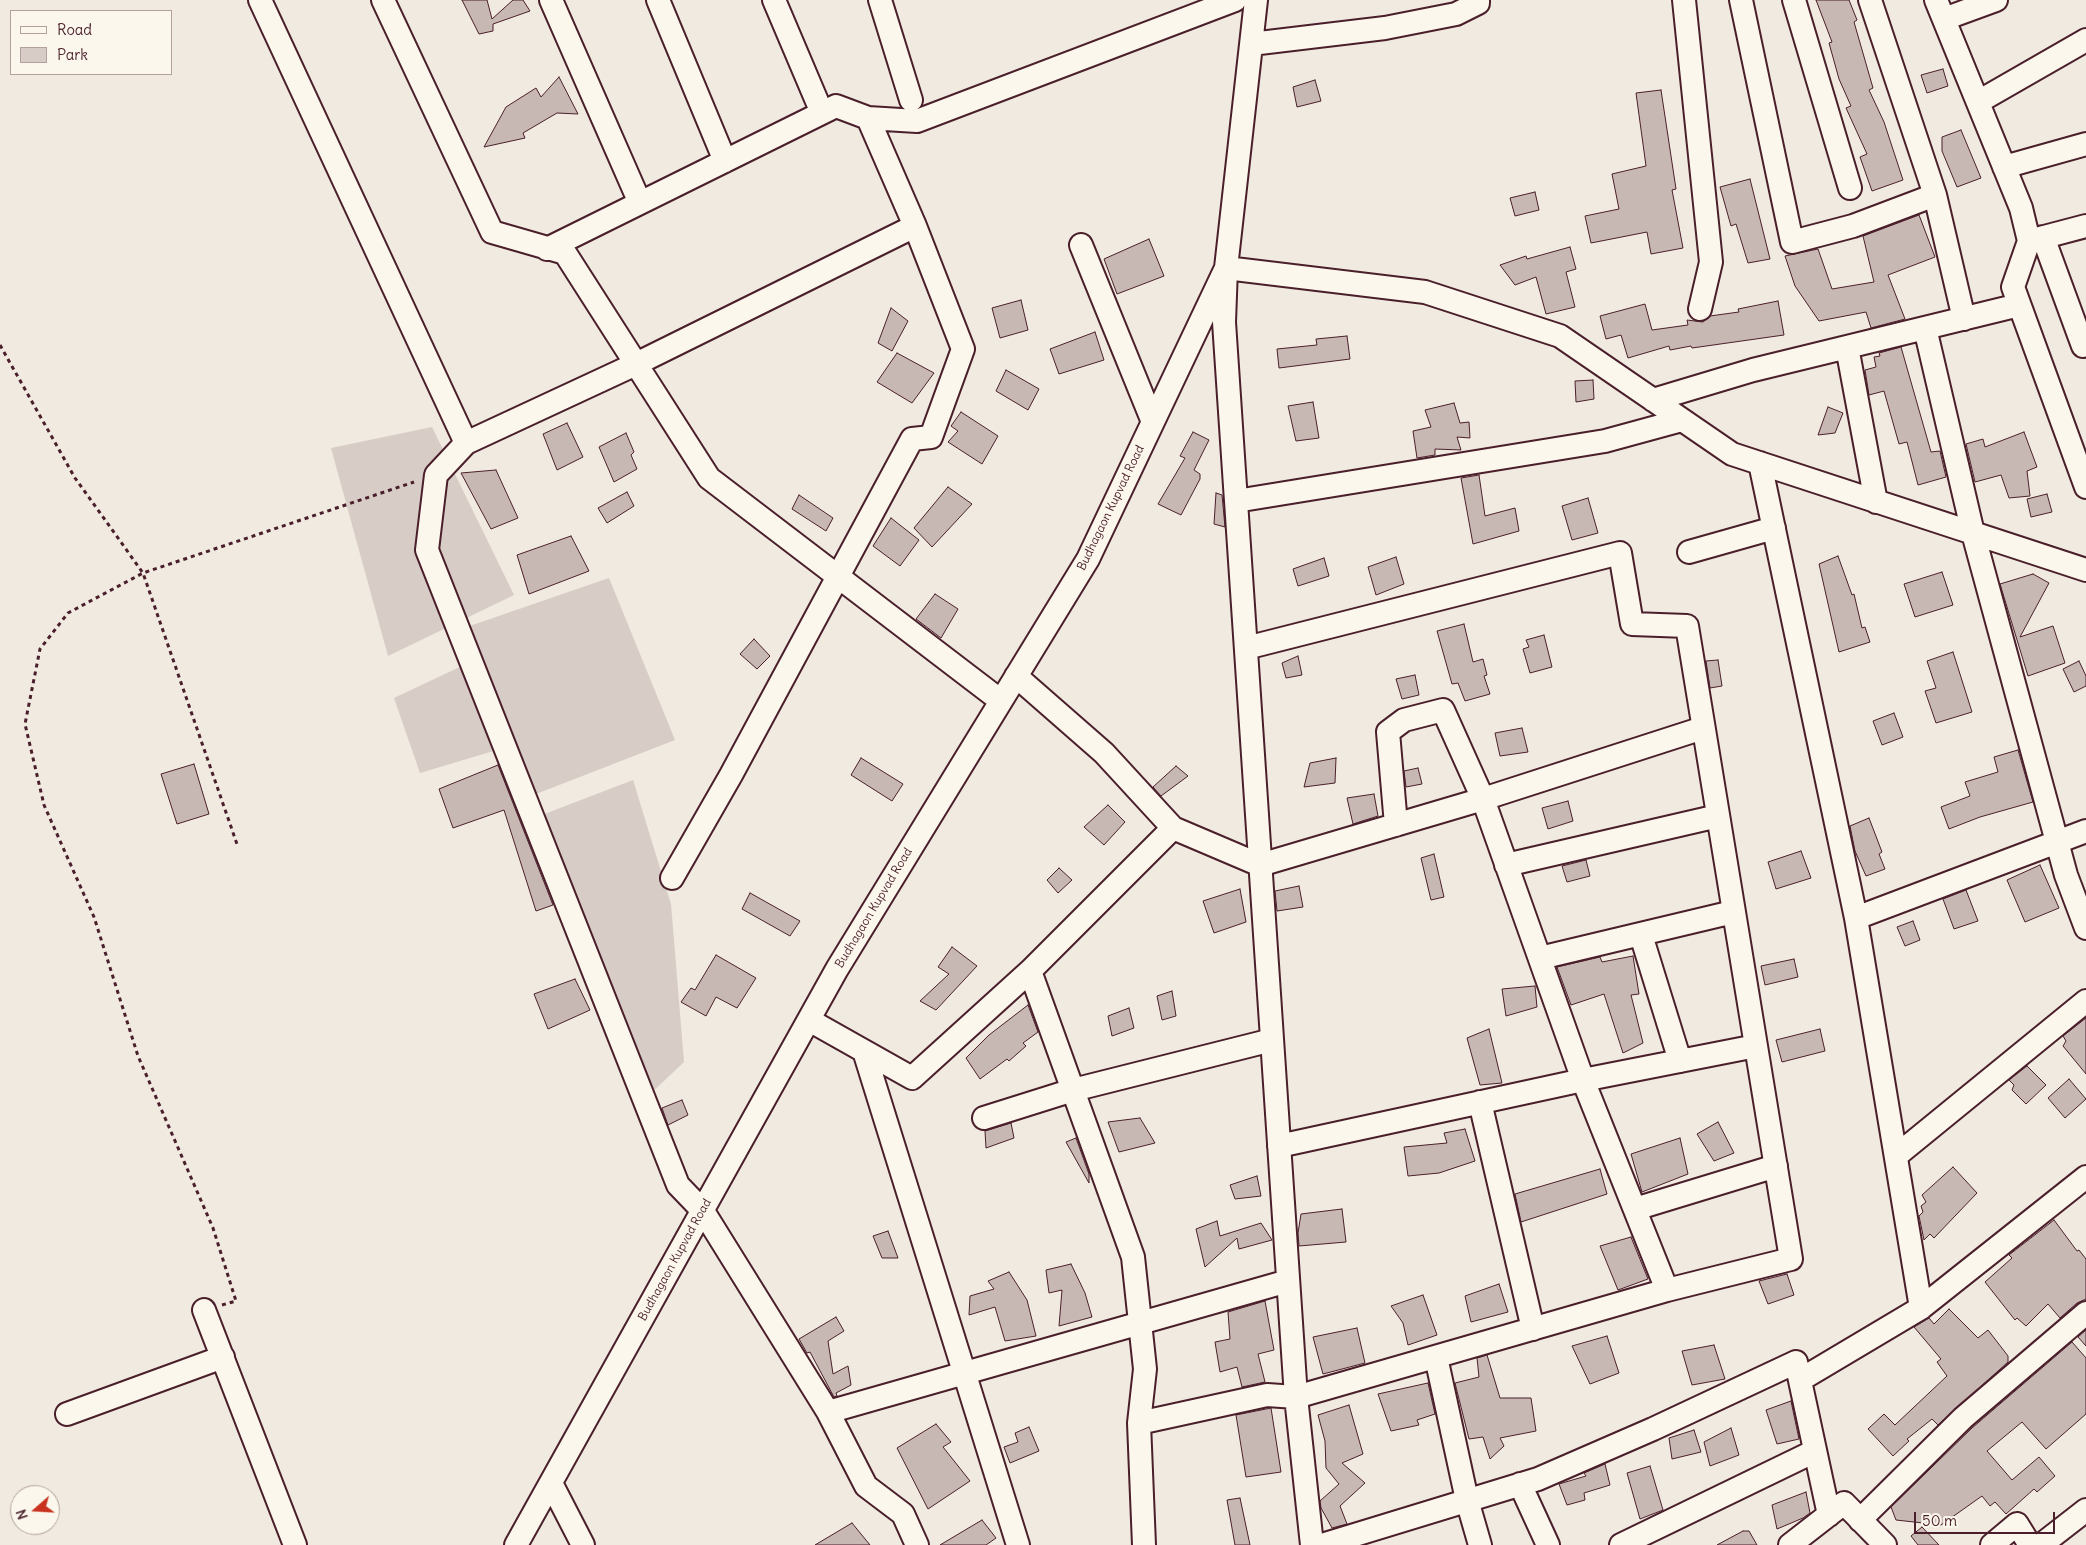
<!DOCTYPE html>
<html>
<head>
<meta charset="utf-8">
<style>
	body { margin:0 }
	#map { position:relative; width:2086px; height:1545px; overflow:hidden; background:#f0eae0; font-family:Delius,sans-serif }
	canvas { display:block }
	.legend { position:absolute; left:10px; top:10px; width:162px; height:65px; box-sizing:border-box; background:#fbf7ec; border:1px solid #b4a19f; margin:0; padding:6px 9px; list-style:none; font-size:15px; color:#4a1f2b }
	.legend li { display:flex; align-items:center; gap:10px; height:25px }
	.legend b { width:25px; border:1px solid #b4a19f }
	.north { position:absolute; left:10px; top:1485px; width:50px; height:50px; box-sizing:border-box; background:#fbf7ec; border:1px solid #b4a19f; border-radius:50%; rotate:251deg; font-size:14px; font-weight:700; line-height:20px; text-align:center; color:#4a1f2b }
	.north::after { content:''; display:block; margin:auto; width:18px; height:22px; background:#c8321e; clip-path:polygon(50% 0,100% 100%,50% 72%,0 100%) }
	.scale { position:absolute; left:1914px; top:1512px; width:141px; height:22px; box-sizing:border-box; border:2px solid #4a1f2b; border-top:0; padding-left:6px; font-size:15px; line-height:18px; white-space:nowrap; color:#4a1f2b; -webkit-text-stroke:4px #fbf7ec; paint-order:stroke }
</style>
</head>
<body>
<div id="map">
<canvas width="2086" height="1545"></canvas>
<ul class="legend">
<li><b style="height:6px;background:#fbf7ec"></b>Road</li>
<li><b style="height:14px;background:#d8ccc6"></b>Park</li>
</ul>
<div class="north">N</div>
<div class="scale">50 m</div>
</div>
<script>
const ctx = document.querySelector('canvas').getContext('2d');
ctx.lineJoin = 'round';
function paint(path, color) {
  ctx.fillStyle = color;
  ctx.fill(path, 'evenodd');
}
function shape(rows) {
  const path = new Path2D();
  for (const r of rows) {
    path.moveTo(r[0], r[1]);
    for (let i = 2; i < r.length; i += 2) path.lineTo(r[i], r[i + 1]);
  }
  return path;
}
function trace(path, color, width, dash) {
  ctx.strokeStyle = color;
  ctx.lineWidth = width;
  ctx.lineCap = dash ? 'butt' : 'round';
  ctx.setLineDash(dash || []);
  ctx.stroke(path);
}
function write(font, color, halo, rows, align = 'center') {
  ctx.font = font + ' Delius,sans-serif';
  ctx.lineWidth = 4;
  ctx.setLineDash([]);
  ctx.textBaseline = 'middle';
  ctx.strokeStyle = halo;
  ctx.fillStyle = color;
  for (const [text, x, y, turn = 0] of rows) {
    ctx.save();
    ctx.translate(x, y);
    ctx.rotate((+turn || 0) * Math.PI / 180);
    ctx.textAlign = isNaN(turn) ? turn : align;
    if (halo) ctx.strokeText(text, 0, 0);
    ctx.fillText(text, 0, 0);
    ctx.restore();
  }
}
const green = shape([
	[432,427,514,595,388,656,331,448],
	[609,578,675,740,536,794,461,629],
	[466,664,500,749,420,773,394,698],
	[633,780,671,904,684,1062,646,1098,542,815]
]);
const building = shape([
	[462,0,487,0,492,19,513,0,523,0,530,11,493,24,493,31,479,34,462,0],
	[1816,0,1849,0,1857,20,1854,22,1873,88,1869,90,1884,122,1903,180,1872,191,1860,157,1867,154,1846,108,1851,106,1839,79,1829,43,1832,42,1816,0],
	[1943,69,1948,86,1927,93,1921,75,1943,69],
	[559,77,578,114,557,113,523,133,525,138,484,147,506,107,536,88,541,97,559,77],
	[1315,80,1321,101,1297,107,1293,87,1315,80],
	[1661,90,1676,189,1672,190,1683,248,1651,254,1647,232,1591,243,1585,216,1619,209,1612,174,1646,166,1636,93,1661,90],
	[1961,130,1981,178,1957,187,1942,151,1942,137,1961,130],
	[1750,179,1770,259,1748,263,1736,224,1731,226,1720,187,1750,179],
	[1535,192,1539,210,1515,216,1510,198,1535,192],
	[1919,215,1935,257,1888,275,1905,319,1871,328,1866,312,1819,321,1795,286,1785,256,1818,249,1832,289,1874,282,1863,236,1919,215],
	[1149,239,1164,276,1117,294,1104,259,1149,239],
	[1570,247,1576,269,1566,272,1575,307,1546,314,1536,277,1515,285,1500,265,1526,256,1527,259,1570,247],
	[1021,300,1028,330,1000,338,992,308,1021,300],
	[1778,301,1784,335,1692,348,1691,346,1670,350,1669,346,1628,358,1621,335,1606,339,1600,316,1645,304,1652,330,1688,325,1687,320,1703,322,1710,316,1739,312,1738,309,1778,301],
	[891,308,908,321,892,351,878,343,891,308],
	[1095,332,1104,360,1059,374,1050,349,1095,332],
	[1347,336,1350,359,1279,368,1277,349,1317,345,1316,339,1347,336],
	[1901,347,1931,452,1940,451,1946,477,1918,485,1907,442,1899,444,1884,391,1869,395,1865,370,1876,367,1874,357,1880,356,1879,353,1901,347],
	[897,353,934,373,912,403,877,382,897,353],
	[1006,370,1039,389,1028,410,996,391,1006,370],
	[1593,380,1594,399,1576,402,1575,381,1593,380],
	[1313,402,1319,438,1296,441,1288,406,1313,402],
	[1454,403,1460,423,1469,422,1470,438,1457,437,1461,450,1435,449,1435,455,1417,458,1413,431,1431,427,1425,410,1454,403],
	[1828,407,1843,413,1835,433,1818,435,1828,407],
	[961,412,998,436,982,464,948,442,958,431,951,426,961,412],
	[567,423,583,457,557,470,543,434,567,423],
	[1193,432,1209,440,1194,470,1200,474,1200,479,1181,515,1158,504,1185,458,1180,456,1193,432],
	[2024,432,2037,467,2027,471,2030,496,2009,498,2001,475,1975,482,1966,444,1983,439,1985,447,2024,432],
	[626,433,634,452,631,455,637,469,614,482,599,447,626,433],
	[496,470,518,518,491,529,461,473,496,470],
	[1479,475,1485,516,1515,508,1519,531,1473,544,1461,478,1479,475],
	[948,487,972,504,932,547,914,528,948,487],
	[627,492,634,506,607,523,598,508,627,492],
	[1216,493,1222,495,1225,527,1214,524,1216,493],
	[2047,494,2052,512,2031,517,2027,499,2047,494],
	[799,495,833,518,826,531,792,509,799,495],
	[1588,498,1598,533,1572,540,1562,506,1588,498],
	[891,518,919,540,900,566,873,546,891,518],
	[571,536,589,571,529,594,517,555,571,536],
	[1838,556,1852,595,1854,594,1862,628,1865,627,1870,642,1839,652,1819,564,1838,556],
	[1396,557,1404,584,1376,595,1368,567,1396,557],
	[1324,558,1329,576,1298,586,1293,569,1324,558],
	[1942,572,1953,605,1915,617,1904,584,1942,572],
	[2033,574,2049,583,2020,637,2053,626,2065,663,2028,676,2000,584,2033,574],
	[935,594,958,609,941,638,916,619,935,594],
	[1464,624,1473,662,1483,659,1487,675,1484,676,1490,694,1465,701,1458,683,1452,684,1437,631,1464,624],
	[1544,635,1552,667,1530,673,1523,649,1529,647,1526,640,1544,635],
	[754,639,770,656,757,669,740,654,754,639],
	[1953,652,1972,712,1936,723,1925,691,1936,688,1927,661,1953,652],
	[1298,656,1302,675,1286,678,1282,663,1298,656],
	[1718,660,1722,686,1710,688,1706,661,1718,660],
	[2079,661,2086,676,2086,686,2074,692,2063,669,2079,661],
	[1415,675,1419,695,1402,699,1396,679,1415,675],
	[1894,713,1903,737,1882,745,1873,721,1894,713],
	[1522,728,1528,752,1500,756,1495,733,1522,728],
	[2018,750,2033,802,1980,817,1949,829,1941,807,1970,796,1965,782,1998,772,1994,757,2018,750],
	[861,758,903,784,892,801,851,775,861,758],
	[1336,758,1335,783,1304,787,1310,763,1336,758],
	[194,764,209,814,177,824,161,774,194,764],
	[498,765,553,905,536,911,504,810,453,828,439,789,498,765],
	[1176,766,1188,776,1161,796,1153,787,1176,766],
	[1418,768,1422,784,1406,787,1404,771,1418,768],
	[1374,794,1378,816,1353,824,1347,798,1374,794],
	[1568,801,1573,821,1548,829,1542,808,1568,801],
	[1108,805,1125,822,1104,845,1084,827,1108,805],
	[1869,818,1882,852,1879,854,1885,869,1866,876,1855,851,1850,826,1869,818],
	[1801,851,1811,878,1776,889,1768,862,1801,851],
	[1434,854,1444,897,1431,900,1421,858,1434,854],
	[1586,860,1590,876,1567,882,1562,866,1586,860],
	[2040,865,2059,908,2025,922,2007,880,2040,865],
	[1059,868,1072,880,1058,893,1047,880,1059,868],
	[1299,886,1303,907,1277,911,1275,891,1299,886],
	[1240,889,1246,922,1214,933,1203,901,1240,889],
	[1966,890,1978,921,1954,929,1943,899,1966,890],
	[750,893,800,921,790,936,742,909,750,893],
	[1913,921,1920,940,1905,946,1897,927,1913,921],
	[952,947,977,966,936,1010,920,1001,949,974,938,967,952,947],
	[716,955,756,978,737,1008,716,997,706,1016,681,1002,691,988,695,990,716,955],
	[1633,956,1639,994,1631,995,1643,1043,1623,1053,1604,994,1571,1005,1557,967,1600,957,1602,962,1633,956],
	[1794,959,1798,977,1765,985,1761,966,1794,959],
	[575,979,590,1010,548,1029,534,994,575,979],
	[1535,986,1537,1007,1506,1016,1502,989,1535,986],
	[1172,991,1176,1016,1162,1020,1157,996,1172,991],
	[1028,1005,1038,1032,1023,1043,1026,1046,1009,1061,1007,1059,980,1079,966,1058,989,1035,1028,1005],
	[1129,1008,1134,1028,1112,1036,1108,1016,1129,1008],
	[2086,1018,2086,1074,2063,1046,2066,1041,2063,1036,2086,1018],
	[1489,1029,1502,1083,1480,1085,1467,1038,1489,1029],
	[1820,1029,1825,1051,1782,1062,1776,1040,1820,1029],
	[2027,1066,2046,1085,2026,1104,2012,1090,2014,1085,2009,1080,2027,1066],
	[2069,1079,2086,1099,2065,1118,2048,1098,2069,1079],
	[682,1100,688,1115,668,1125,662,1108,682,1100],
	[1140,1118,1155,1143,1119,1152,1108,1122,1140,1118],
	[1718,1122,1734,1153,1714,1161,1697,1134,1718,1122],
	[1011,1123,1014,1138,986,1148,985,1131,1011,1123],
	[1465,1129,1475,1161,1439,1173,1408,1176,1404,1147,1447,1143,1444,1133,1465,1129],
	[1076,1138,1089,1174,1089,1183,1066,1142,1076,1138],
	[1680,1138,1688,1174,1642,1192,1631,1154,1680,1138],
	[1953,1167,1977,1193,1934,1238,1930,1234,1924,1240,1919,1216,1923,1212,1921,1206,1926,1202,1922,1195,1953,1167],
	[1600,1169,1607,1194,1521,1222,1515,1194,1600,1169],
	[1257,1176,1261,1196,1235,1199,1230,1185,1257,1176],
	[1342,1209,1346,1242,1299,1246,1298,1233,1301,1214,1342,1209],
	[2054,1220,2077,1251,2079,1250,2086,1259,2086,1299,2077,1303,2060,1318,2048,1304,2026,1326,2017,1318,2015,1320,1985,1282,2012,1258,2009,1255,2054,1220],
	[1217,1221,1220,1236,1261,1223,1272,1240,1239,1249,1237,1238,1205,1267,1196,1229,1217,1221],
	[888,1231,898,1258,882,1258,873,1236,888,1231],
	[1631,1237,1648,1279,1618,1290,1600,1246,1631,1237],
	[1071,1264,1085,1293,1092,1317,1059,1326,1062,1290,1049,1293,1046,1270,1071,1264],
	[1009,1272,1027,1300,1036,1336,1005,1341,995,1307,969,1315,970,1296,994,1289,988,1281,1009,1272],
	[1787,1274,1794,1295,1768,1304,1759,1281,1787,1274],
	[1499,1284,1508,1312,1471,1322,1465,1296,1499,1284],
	[1423,1295,1437,1335,1408,1345,1403,1323,1391,1306,1423,1295],
	[1265,1301,1274,1350,1258,1354,1265,1382,1242,1387,1237,1367,1220,1372,1215,1342,1230,1339,1228,1312,1265,1301],
	[1949,1309,1978,1338,1988,1330,2008,1356,2008,1362,1938,1425,1932,1419,1907,1439,1909,1441,1893,1456,1868,1429,1884,1414,1895,1425,1947,1376,1937,1362,1941,1359,1914,1327,1929,1318,1934,1324,1949,1309],
	[836,1317,844,1331,828,1341,833,1374,848,1366,851,1385,836,1393,837,1396,834,1397,810,1352,807,1353,799,1339,836,1317],
	[1357,1328,1365,1363,1323,1374,1313,1337,1357,1328],
	[2086,1330,2086,1346,2078,1337,2086,1330],
	[1607,1336,1619,1373,1590,1384,1572,1346,1607,1336],
	[2072,1342,2086,1358,2086,1414,2046,1449,2022,1422,1987,1451,2012,1480,2039,1457,2055,1476,2037,1492,2034,1489,2006,1514,1995,1502,1990,1506,1982,1496,1941,1525,1896,1520,1891,1507,1972,1428,2072,1342],
	[1714,1345,1725,1379,1692,1385,1682,1351,1714,1345],
	[1487,1355,1500,1398,1531,1398,1536,1431,1500,1438,1504,1446,1490,1459,1483,1437,1469,1439,1455,1383,1479,1377,1477,1358,1487,1355],
	[1428,1383,1435,1414,1417,1420,1419,1425,1391,1431,1378,1394,1428,1383],
	[1791,1401,1799,1439,1777,1444,1766,1410,1791,1401],
	[1349,1405,1363,1454,1342,1463,1365,1483,1340,1506,1347,1524,1332,1528,1321,1508,1320,1501,1339,1484,1326,1468,1325,1441,1318,1415,1349,1405],
	[1271,1408,1281,1472,1246,1477,1236,1415,1271,1408],
	[936,1424,951,1442,943,1447,970,1481,928,1509,897,1448,936,1424],
	[1029,1427,1039,1451,1010,1463,1004,1447,1018,1442,1015,1433,1029,1427],
	[1731,1428,1739,1455,1710,1466,1704,1442,1731,1428],
	[1694,1430,1701,1452,1672,1459,1669,1438,1694,1430],
	[1605,1464,1610,1485,1584,1493,1585,1500,1567,1505,1559,1484,1586,1476,1584,1473,1605,1464],
	[1650,1466,1663,1510,1640,1519,1627,1473,1650,1466],
	[1806,1492,1810,1513,1803,1518,1777,1529,1772,1505,1806,1492],
	[1240,1498,1250,1545,1235,1545,1227,1500,1240,1498],
	[982,1520,996,1538,986,1545,940,1545,982,1520],
	[852,1523,870,1545,815,1545,852,1523],
	[1922,1527,1939,1545,1918,1545,1911,1536,1922,1527],
	[1743,1531,1749,1531,1757,1545,1717,1545,1743,1531]
]);
const path = shape([
	[0,345,75,478,143,573,414,482],
	[222,1305,236,1301,213,1228,138,1056,94,917,44,805,25,724,40,649,68,613,143,573,238,847]
]);
const minor = shape([
	[260,0,466,443,636,364,915,226,963,349,931,437,912,439,731,775,672,878],
	[383,0,492,232,565,253,709,478,1001,701],
	[551,0,640,203],
	[658,0,725,161],
	[774,0,822,113],
	[880,0,911,100],
	[1256,0,1226,268,1224,322,1296,1397,1312,1545],
	[1684,0,1711,262,1700,309],
	[1741,0,1792,242,1853,226,1935,195],
	[1794,0,1850,188],
	[1870,0,1935,195,1964,319],
	[1936,0,2021,208,2029,241,2013,287,2086,487],
	[1944,19,1996,0],
	[1251,44,1385,28,1456,14,1478,3,1478,0],
	[1978,102,2086,40],
	[868,118,917,121,1235,0],
	[2004,167,2086,144],
	[2043,237,2083,346,2086,345],
	[2029,241,2086,226],
	[1081,245,1153,422],
	[547,249,836,106,868,118,915,226],
	[1925,328,1973,533,2066,875,2086,928],
	[1847,347,1876,502],
	[1653,400,1753,370,2019,305],
	[466,443,436,475,427,550,678,1185,703,1211,828,1412,866,1486,903,1514,917,1545],
	[1760,463,1856,918,1921,1308],
	[1236,501,1605,441,1682,420],
	[1689,552,1774,528],
	[1016,676,1104,753,1173,828],
	[1396,825,1388,732,1404,720,1443,710,1483,799,1703,728],
	[1506,865,1718,816],
	[1856,918,2086,831],
	[1641,935,1680,1061],
	[1540,958,1733,912],
	[1030,971,1133,1257,1145,1369,1139,1423,1144,1545],
	[809,1020,912,1078,1030,971,1173,828,1260,865,1483,799,1583,1080,1667,1290,1791,1259,1687,626,1632,624,1620,553,1246,648],
	[864,1051,1018,1545],
	[1480,1102,1533,1329],
	[984,1118,1073,1090,1272,1040],
	[1279,1146,1583,1080,1756,1046],
	[1896,1156,2086,1001],
	[1635,1209,1776,1166],
	[204,1310,295,1545],
	[1436,1357,1467,1500,1480,1545],
	[1800,1380,1921,1308,2086,1177],
	[828,1412,1288,1281],
	[67,1414,223,1357],
	[1139,1423,1267,1395,1296,1397,1667,1290],
	[551,1483,583,1545],
	[1520,1484,1548,1545],
	[1860,1520,1963,1418,2086,1313],
	[516,1545,837,969,1088,559,1226,268,1425,292,1560,336,1732,454,2086,570],
	[1322,1545,1538,1479,1653,1429,1796,1362,1829,1515],
	[1621,1545,1815,1451],
	[1790,1545,1844,1503,1885,1545],
	[1992,1545,2017,1524,2030,1545],
	[2041,1545,2086,1510]
]);
const streetNames = [
	["Budhagaon Kupvad Road",1111,508,-64],
	["Budhagaon Kupvad Road",874,908,-59],
	["Budhagaon Kupvad Road",675,1260,-61]
];
paint(green, '#d8ccc6');
paint(building, '#c8b8b3');
trace(building, '#4a1f2b', 1);
trace(minor, '#4a1f2b', 26);
trace(path, '#4a1f2b', 3, [4, 4]);
trace(minor, '#fbf7ec', 22);
write('12px', '#4a1f2b', '#fbf7ec', streetNames);
</script>
</body>
</html>
